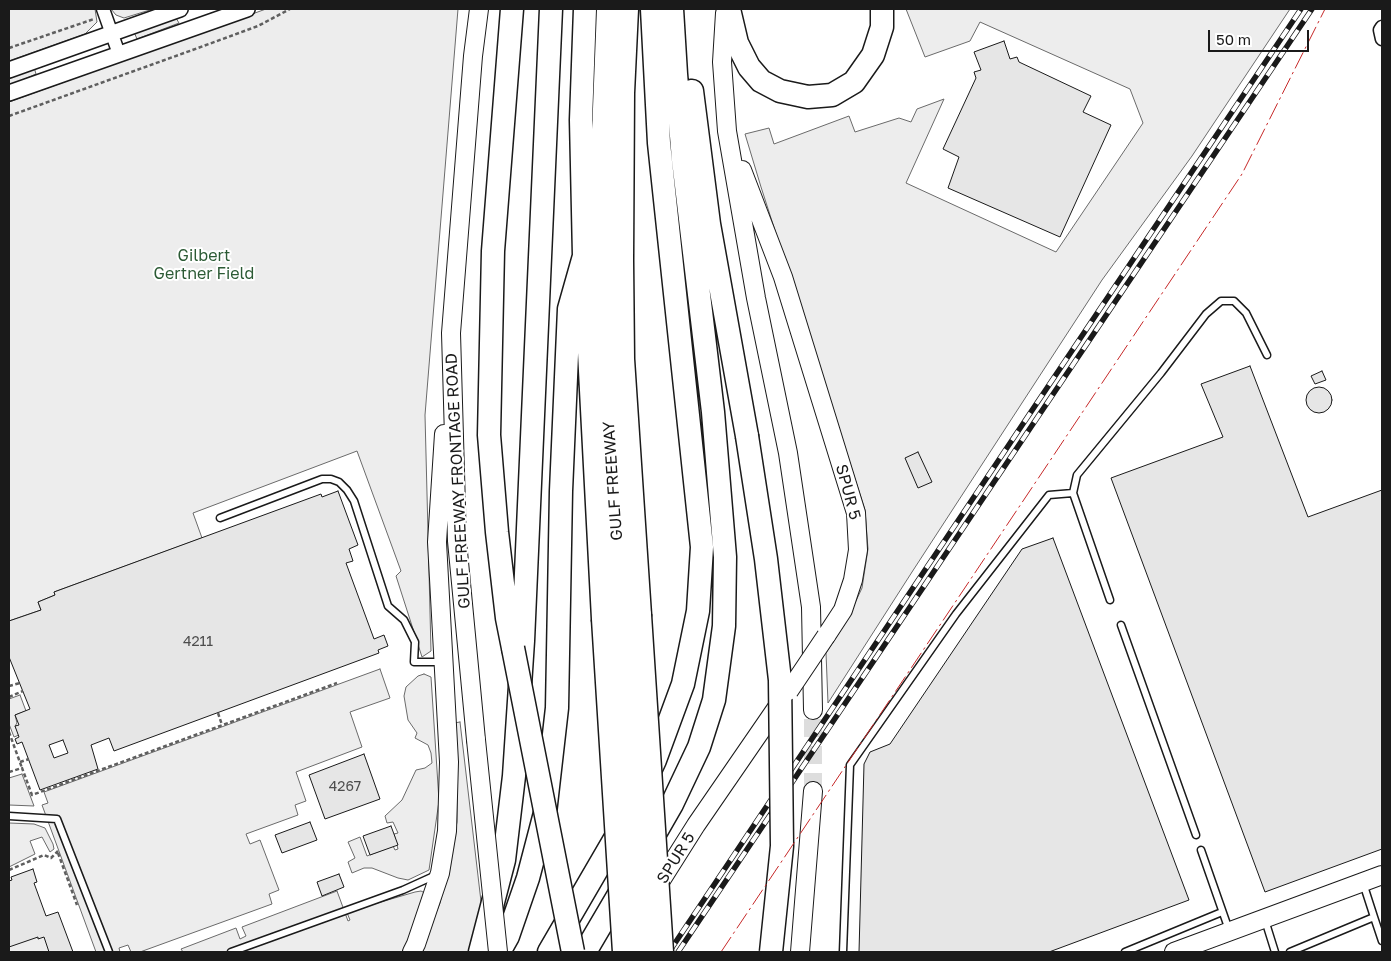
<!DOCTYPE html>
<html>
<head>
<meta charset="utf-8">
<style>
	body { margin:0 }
	#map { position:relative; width:1391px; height:961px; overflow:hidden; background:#fff; font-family:"Golos Text",sans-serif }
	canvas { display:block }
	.frame { position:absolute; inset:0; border:10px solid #1a1a1a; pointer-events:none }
	.scale { position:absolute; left:1208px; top:30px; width:101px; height:22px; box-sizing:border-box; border:2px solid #1a1a1a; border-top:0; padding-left:6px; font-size:15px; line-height:18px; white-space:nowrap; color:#1a1a1a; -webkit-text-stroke:4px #fff; paint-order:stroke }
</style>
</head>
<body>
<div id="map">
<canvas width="1391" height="961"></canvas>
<div class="frame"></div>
<div class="scale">50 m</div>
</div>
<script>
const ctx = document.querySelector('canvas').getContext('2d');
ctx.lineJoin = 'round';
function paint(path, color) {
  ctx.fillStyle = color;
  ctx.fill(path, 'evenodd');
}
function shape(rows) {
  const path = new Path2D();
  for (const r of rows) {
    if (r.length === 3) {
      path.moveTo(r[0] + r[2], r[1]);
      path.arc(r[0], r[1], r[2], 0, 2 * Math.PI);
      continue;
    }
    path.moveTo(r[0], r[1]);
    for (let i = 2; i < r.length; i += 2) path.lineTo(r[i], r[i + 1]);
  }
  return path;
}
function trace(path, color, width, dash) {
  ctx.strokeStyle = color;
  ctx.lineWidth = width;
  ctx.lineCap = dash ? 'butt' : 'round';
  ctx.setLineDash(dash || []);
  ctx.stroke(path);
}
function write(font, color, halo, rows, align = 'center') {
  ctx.font = font + ' "Golos Text",sans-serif';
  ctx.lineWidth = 4;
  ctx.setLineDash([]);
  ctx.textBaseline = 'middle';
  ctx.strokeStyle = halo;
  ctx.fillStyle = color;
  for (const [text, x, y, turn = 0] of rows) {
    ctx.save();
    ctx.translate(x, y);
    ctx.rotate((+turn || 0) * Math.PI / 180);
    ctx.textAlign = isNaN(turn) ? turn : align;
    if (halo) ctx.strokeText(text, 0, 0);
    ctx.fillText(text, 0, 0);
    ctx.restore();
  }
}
const built = shape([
	[9,9,95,9,97,22,85,34,9,61,9,9],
	[111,9,153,9,124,18,116,15,111,9],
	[266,9,458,9,425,415,431,651,422,657,396,576,401,571,357,451,193,513,202,538,54,592,55,595,38,602,41,610,9,621,9,102,266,9],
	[906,9,1290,9,1192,156,1102,280,912,572,828,703,826,653,846,622,862,588,868,549,865,510,761,187,745,134,769,128,774,144,849,116,855,132,899,118,911,122,917,109,944,99,906,183,1056,252,1143,123,1130,89,980,22,970,41,925,57,906,9],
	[171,18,176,18,179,23,137,39,134,32,171,18],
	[34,67,36,74,9,86,9,77,34,67],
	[380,669,390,698,350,712,362,747,296,772,306,801,295,805,298,815,246,834,250,844,260,840,279,890,269,894,272,904,140,952,131,952,128,945,119,948,120,952,96,952,42,805,48,803,44,792,380,669],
	[424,674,431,677,439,801,429,870,408,880,398,878,372,868,364,868,352,873,348,862,355,858,348,842,360,837,367,856,393,846,395,850,398,849,394,834,398,833,393,822,387,823,385,816,402,800,416,770,425,768,432,763,431,753,428,745,415,738,417,733,408,720,404,696,406,687,418,676,424,674],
	[20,695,26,711,15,715,17,723,15,726,19,735,14,737,9,724,9,699,20,695],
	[460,722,482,910,469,952,420,952,440,903,453,844,457,822,457,797,454,723,460,722],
	[22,774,34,806,9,805,9,778,22,774],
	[9,823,34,824,45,828,53,844,54,849,50,852,42,837,30,841,35,854,9,867,9,823],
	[337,891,348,921,350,920,345,908,374,904,415,892,421,891,425,893,411,935,402,952,183,952,181,949,236,928,240,939,246,936,242,927,337,891],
	[44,934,50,952,9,952,9,946,44,934]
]);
const building = shape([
	[1004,41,1010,59,1017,57,1019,62,1091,96,1083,112,1111,125,1060,237,948,188,959,157,943,149,976,78,974,72,981,70,974,52,1004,41],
	[1250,366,1308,517,1382,490,1382,849,1265,892,1111,478,1223,437,1201,384,1250,366],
	[1322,371,1326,380,1315,384,1311,376,1322,371],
	[1319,400,13],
	[918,452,932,482,918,488,905,458,918,452],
	[338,491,358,545,349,549,353,561,346,563,374,639,384,635,388,646,378,650,379,653,114,751,109,738,91,745,98,769,40,790,22,742,17,744,15,739,19,737,15,726,19,725,15,715,30,709,9,657,9,621,41,610,38,602,55,595,54,592,321,494,322,497,338,491],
	[63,740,68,753,54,758,49,745,63,740],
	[1053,538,1189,900,1049,952,859,952,864,764,870,752,890,744,1022,549,1053,538],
	[364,754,380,799,325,819,309,775,364,754],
	[310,822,317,840,282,853,275,835,310,822],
	[391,826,398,845,370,855,363,836,391,826],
	[33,869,37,882,34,883,46,916,58,912,73,952,49,952,44,937,38,939,38,937,9,947,9,881,12,880,11,877,33,869],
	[339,874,344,887,322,896,317,882,339,874]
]);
const secondaryTunnel = shape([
	[813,791,813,710]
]);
const path = shape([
	[9,48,94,19],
	[9,116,198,48,258,26,290,9],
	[9,686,20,683],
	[9,697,23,691],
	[218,713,222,725],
	[9,732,22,768],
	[20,762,29,759],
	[9,772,22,768,32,795,337,683],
	[58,853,77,905],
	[9,870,44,855,51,858,58,851]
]);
const service = shape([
	[220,518,322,479,331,479,339,482,347,490,354,501,388,606,404,620,415,642,414,662,442,662],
	[1110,600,1073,493,1077,475,1161,373,1206,314,1221,301,1234,301,1246,313,1267,355],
	[1121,625,1196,835],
	[9,816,57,819,109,952],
	[1201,850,1229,930],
	[1374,917,1382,941],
	[1265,920,1275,952],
	[231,952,403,890,436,875],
	[843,952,850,765,956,614,1049,495,1073,493],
	[1125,952,1222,912],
	[1290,952,1374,917,1363,883]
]);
const minor = shape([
	[103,9,119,54],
	[1382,27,1380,30,1382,39]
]);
const tertiary = shape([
	[9,70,180,9],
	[9,93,247,9]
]);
const secondary = shape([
	[725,13,722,62,727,131,756,298,788,453,811,607,813,710],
	[742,170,783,277,856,513,858,550,853,580,843,610,826,636],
	[476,740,457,541,451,333,473,56,479,9],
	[655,890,696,825,782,700],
	[412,952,416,944,440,873,447,831,449,762,437,542,444,434],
	[800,952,813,791],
	[1174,952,1382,875]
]);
const motorway = shape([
	[512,9,493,251,489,435,497,532,507,618,513,648],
	[585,9,581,120,584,256,603,619],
	[608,9,603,134,602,242,606,377,622,613],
	[627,9,623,93,622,260,623,359,640,615],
	[729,9,737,43,749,67,761,81,780,91,808,97,832,95,854,82,873,55,882,27,882,9],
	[692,91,709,224,747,436],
	[648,775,655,760,683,684,698,611,702,547,659,143,652,9],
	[649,844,672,804,699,747,714,700,724,626,725,557,713,412,683,160,676,74,672,9],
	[480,952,504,860,514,776,523,641,551,9],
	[499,952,508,936,528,878,545,813,557,708,561,491,569,309,584,256],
	[549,952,620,830],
	[585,952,625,884]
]);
const rail = shape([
	[669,952,1301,9],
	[678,952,1312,9]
]);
const secondaryBridge = shape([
	[789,691,826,636],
	[476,740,498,952]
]);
const motorwayBridge = shape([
	[747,436,766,559,780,680,782,846,771,952],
	[622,613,645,952],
	[640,615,662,952],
	[603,619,624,952],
	[513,648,573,952]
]);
const power = shape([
	[721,952,1242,174,1325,9]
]);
const numberNames = [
	["4211",198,642],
	["4267",345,787]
];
const parkNames = [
	["Gilbert",204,256],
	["Gertner Field",204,274]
];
const streetNames = [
	["GULF FREEWAY FRONTAGE ROAD",458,481,-93],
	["GULF FREEWAY",613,481,-94],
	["SPUR 5",848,492,75],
	["SPUR 5",676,858,-58]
];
paint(built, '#ededed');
trace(built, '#6a6a6a', 1);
paint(building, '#e6e6e6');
trace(building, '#1a1a1a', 1);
trace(secondaryTunnel, '#ddd', 18, [18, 9]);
trace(service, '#1a1a1a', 9);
trace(minor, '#1a1a1a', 15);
trace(tertiary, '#1a1a1a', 18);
trace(secondary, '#1a1a1a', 20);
trace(motorway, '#1a1a1a', 25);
trace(path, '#5f5f5f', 2.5, [4, 2.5]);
trace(service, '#fff', 6);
trace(minor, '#fff', 12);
trace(tertiary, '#fff', 15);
trace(secondary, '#fff', 18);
trace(motorway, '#fff', 22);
trace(rail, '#1a1a1a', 5.5);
trace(rail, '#fff', 4, [11]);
trace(secondaryBridge, '#1a1a1a', 20, []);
trace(motorwayBridge, '#1a1a1a', 25, []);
trace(secondaryBridge, '#fff', 18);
trace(motorwayBridge, '#fff', 22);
trace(power, '#c62828', 1, [18, 4, 2.5, 4]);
write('14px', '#4d4d4d', null, numberNames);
write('16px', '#2b5a34', '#fff', parkNames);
write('16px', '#1a1a1a', '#fff', streetNames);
</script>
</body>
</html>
